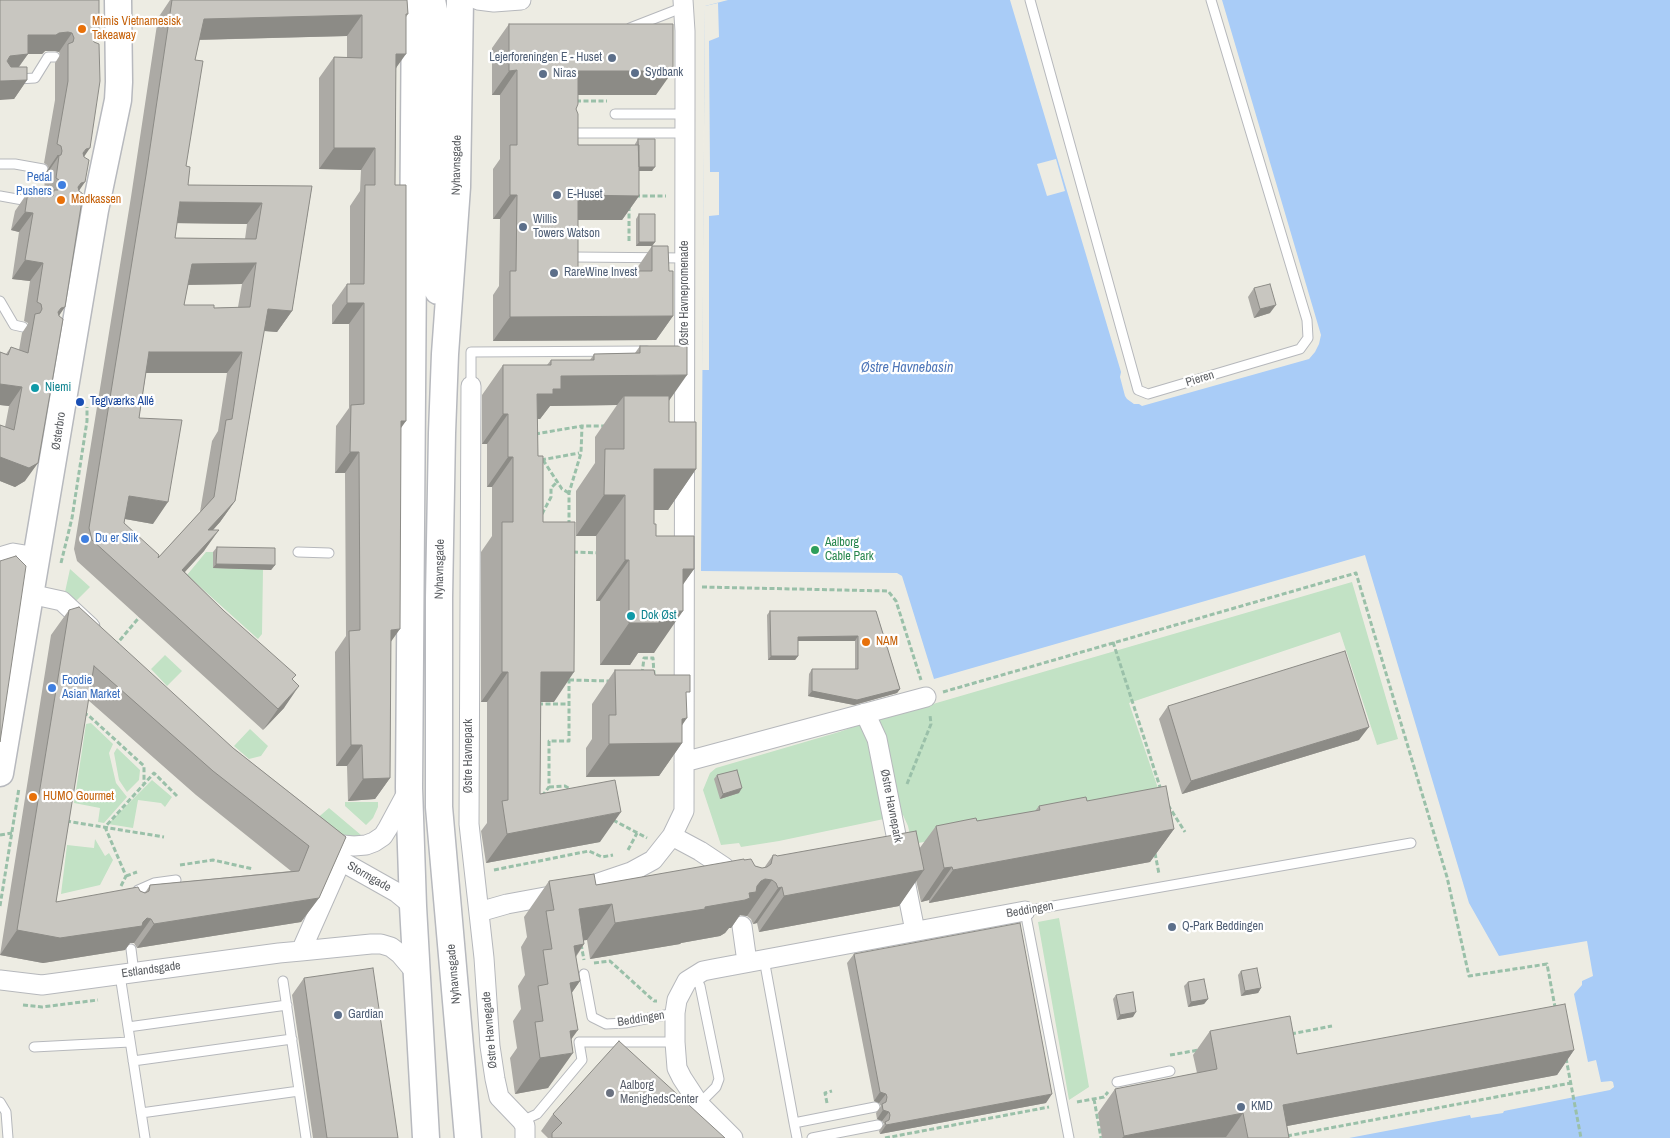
<!DOCTYPE html>
<html>
<head>
<meta charset="utf-8">
<style>
	body { margin:0 }
	canvas { display:block; background:#edece3 }
</style>
</head>
<body>
<canvas width="1670" height="1138"></canvas>
<script>
const ctx = document.querySelector('canvas').getContext('2d');
ctx.lineJoin = 'round';
function paint(path, color) {
  ctx.fillStyle = color;
  ctx.fill(path, 'evenodd');
}
function shape(rows) {
  const path = new Path2D();
  for (const r of rows) {
    path.moveTo(r[0], r[1]);
    for (let i = 2; i < r.length; i += 2) path.lineTo(r[i], r[i + 1]);
  }
  return path;
}
function trace(path, color, width, dash) {
  ctx.strokeStyle = color;
  ctx.lineWidth = width;
  ctx.lineCap = dash ? 'butt' : 'round';
  ctx.setLineDash(dash || []);
  ctx.stroke(path);
}
function write(font, color, halo, rows, align = 'center') {
  ctx.font = font + ' "Archivo Narrow",sans-serif';
  ctx.lineWidth = 4.5;
  ctx.setLineDash([]);
  ctx.textBaseline = 'middle';
  ctx.strokeStyle = halo;
  ctx.fillStyle = color;
  for (const [text, x, y, turn = 0] of rows) {
    ctx.save();
    ctx.translate(x, y);
    ctx.rotate((+turn || 0) * Math.PI / 180);
    ctx.textAlign = isNaN(turn) ? turn : align;
    if (halo) ctx.strokeText(text, 0, 0);
    ctx.fillText(text, 0, 0);
    ctx.restore();
  }
}
const green = shape([
	[206,552,213,552,214,568,263,569,262,634,258,639,187,575],
	[70,569,90,587,75,602,65,592],
	[1352,582,1398,739,1377,745,1340,632,1129,703,1162,800,1148,804,912,844,908,826,903,815,779,841,741,847,739,843,721,845,703,790,710,773,716,768,839,732,893,713,933,704],
	[165,655,182,671,167,686,151,669],
	[91,723,113,744,109,753,116,783,127,797,104,823,98,822,100,808,74,803,86,724],
	[250,729,268,746,261,756,249,759,234,746],
	[117,748,140,770,139,780,127,792,119,780,114,753],
	[152,780,172,797,165,807,161,803,138,800,133,828,108,824],
	[345,802,378,802,378,807,373,818,366,825,345,806],
	[329,808,361,835,347,839,314,821],
	[95,839,105,856,109,853,113,860,100,885,61,894,67,845,94,848],
	[1059,918,1089,1087,1069,1100,1038,922]
]);
const water = shape([
	[728,0,1010,0,1121,372,1120,377,1125,396,1127,399,1134,404,1139,404,1142,406,1309,359,1315,352,1319,344,1321,335,1222,0,1670,0,1670,1138,1349,1138,1470,1115,1471,1118,1503,1113,1504,1111,1610,1090,1614,1087,1613,1082,1611,1081,1601,1082,1596,1060,1588,1062,1574,994,1582,985,1582,981,1593,976,1587,941,1499,956,1469,903,1365,555,934,679,902,576,897,573,701,571,705,6]
]);
const pier = shape([
	[718,3,719,37,709,41,710,172,719,172,719,215,709,216,709,370,702,370,705,6],
	[1056,159,1065,191,1047,196,1037,164]
]);
const path = shape([
	[576,101,607,101],
	[635,196,666,196],
	[629,206,629,242],
	[535,434,582,426],
	[541,460,579,453],
	[543,460,562,489,569,493],
	[542,514,551,497,551,488,557,482],
	[569,525,569,493,581,453,582,426,605,426],
	[573,552,599,553],
	[61,563,72,518,87,421,87,407],
	[702,587,888,591,896,601,921,680],
	[1113,642,1161,790],
	[115,646,142,614],
	[642,674,644,658,653,658,654,674],
	[569,680,611,681],
	[943,692,1356,573,1447,877,1469,976,1547,964,1555,1007],
	[538,704,569,704],
	[84,716,85,714,88,715,144,766,144,784],
	[907,784,931,724,930,715],
	[549,787,565,786,572,790],
	[542,796,549,787,549,741,569,741,569,676],
	[1168,805,1185,832],
	[613,820,647,838],
	[66,821,164,837],
	[0,835,12,833],
	[628,850,637,833],
	[1155,853,1159,874],
	[180,865,213,860,253,869],
	[494,870,589,851,602,857,613,855],
	[126,876,137,872],
	[121,886,126,876,105,827,154,773,177,796],
	[0,906,19,788],
	[581,944,584,960],
	[594,963,610,961,654,1001,657,1001],
	[23,1005,42,1007,98,1000],
	[1291,1034,1332,1026],
	[1170,1055,1199,1050],
	[1566,1058,1581,1138],
	[1094,1099,1101,1138],
	[1077,1102,1104,1097,1108,1092],
	[827,1103,825,1093,832,1091],
	[1287,1136,1571,1083],
	[885,1138,1049,1107]
]);
const lane = shape([
	[1030,0,1138,390,1148,394,1300,349,1308,338,1307,320,1211,0],
	[630,28,684,7],
	[0,80,35,78,48,57,55,57],
	[615,114,685,114],
	[568,133,685,133],
	[0,164,15,164,43,169],
	[0,196,34,202],
	[574,257,685,258],
	[0,301,14,325,23,327],
	[471,386,471,352,647,351],
	[298,552,329,553],
	[132,899,138,890,154,883,176,880],
	[131,949,134,973],
	[764,959,794,1123,875,1107],
	[584,974,592,1017,606,1024,625,1023,675,1013],
	[120,975,145,1138],
	[695,975,700,986,719,1079,716,1087,699,1104],
	[283,981,306,1138],
	[128,1027,287,1005],
	[34,1047,130,1042],
	[133,1061,292,1039],
	[1117,1082,1170,1071],
	[0,1102,6,1112,8,1138],
	[141,1113,299,1091],
	[522,1121,537,1114,582,1060,579,1042,675,1042],
	[794,1123,797,1138],
	[812,1138,878,1125],
	[1069,1138,1025,911,1411,843]
]);
const street = shape([
	[478,0,494,2,521,0],
	[471,386,469,824,484,958,490,1046,495,1079,499,1097,522,1121,525,1126,525,1138],
	[0,557,13,553,37,557],
	[30,594,62,601,90,627],
	[865,713,877,739,915,931],
	[684,762,926,697],
	[321,835,339,852,341,861,396,892,413,906],
	[672,836,700,851,724,867,732,883],
	[331,844,354,846,366,845,374,842,383,836,388,828,409,789],
	[479,912,507,904,572,892,631,872,653,860,672,836,684,811,685,100,685,31,683,0],
	[742,926,747,962],
	[301,951,371,944,381,944,391,947,400,954,417,974],
	[0,980,42,985,279,953,301,951,341,861],
	[733,1138,699,1104,682,1078,677,1068,675,1042,675,1013,677,1000,687,981,703,971,713,969,1025,911]
]);
const secondary = shape([
	[415,0,409,788,413,906,426,1138],
	[432,0,435,16,434,254,438,291],
	[460,0,457,187,445,354,442,433,439,598,439,807,468,1138],
	[0,773,95,210,118,100,119,82,118,0]
]);
const wall = shape([
	[0,0,99,32,94,40,84,157,59,316,25,481,15,487,0,481,0,425,5,427,9,406,0,405,0,352,6,354,11,347,19,350,22,333,28,324,28,323,24,321,30,281,12,279,19,232,11,230,15,211,28,192,43,194,46,175,44,175,49,169,47,165,44,163,55,100,55,63,60,55,59,52,55,51,45,51,42,54,28,54,19,67,27,80,14,99],
	[170,0,407,0,408,14,406,17,396,69,395,185,401,427,391,641,390,778,375,799,348,801,347,766,336,766,335,652,346,636,345,473,335,473,336,426,349,408,349,324,332,324,332,305,347,284,350,284,350,206,360,191,361,170,319,169,319,78,334,57,347,57,347,36,199,40,195,60,186,166,188,185,312,186,292,311,277,332,264,331,235,501,220,522,213,530,204,551,185,572,292,680,284,708,263,730,77,561,74,549,131,197,158,18],
	[177,223,247,224,245,239,175,238],
	[242,284,238,307,214,308,184,305,188,285],
	[146,373,227,373,218,431,212,441,200,512,158,558,124,523,125,519,153,524,139,418],
	[509,24,656,95,578,95,576,109,578,145,635,145,635,144,638,139,652,171,639,171,639,196,622,220,578,220,578,271,635,271,652,246,636,246,636,219,639,214,655,242,652,246,669,271,673,316,656,340,493,341,493,295,499,286,500,219,493,219,493,169,500,159,500,95,492,95,492,48],
	[1254,288,1270,313,1254,318,1248,297],
	[640,346,669,400,669,422,696,469,668,510,654,510,654,524,656,536,694,569,683,584,654,653,638,653,630,665,600,665,600,601,596,601,596,536,576,536,576,491,595,463,595,437,617,405,550,406,540,419,537,419,538,456,543,522,554,702,541,702,540,794,600,842,486,863,481,831,487,823,487,702,481,702,481,552,492,536,492,487,487,487,487,444,482,444,482,395,503,365,547,365,551,360,590,360,594,354,635,353],
	[217,547,275,565,271,570,213,568,213,552],
	[69,610,233,748,346,837,319,898,301,922,137,948,134,943,130,943,125,950,43,963,0,955,51,635],
	[88,700,196,795,291,871,150,885,145,893,140,891,56,902],
	[770,611,876,611,900,689,897,693,854,705,808,696,809,674,812,669,855,669,855,641,798,641,798,656,795,660,768,660,767,615],
	[615,670,655,675,686,697,682,725,682,743,659,776,586,777,586,748,592,739,592,704],
	[1168,706,1359,740,1182,794,1159,719],
	[717,775,739,793,720,799,714,779],
	[1087,801,1174,829,1150,862,929,903,929,900,921,902,916,880,899,906,759,932,757,923,753,924,751,919,747,916,740,915,731,928,729,928,725,933,720,936,681,943,680,944,590,959,587,940,584,940,584,944,576,957,580,981,572,992,571,1039,548,1088,515,1094,510,1058,517,1048,513,1021,521,1009,518,986,525,975,521,947,527,937,524,917,549,881,596,885,744,860,755,866,762,868,764,868,773,855,777,856,919,849,936,826,977,821,1035,811,1039,806],
	[854,954,1046,1103,880,1134,879,1131,884,1124,882,1121,877,1119,876,1113,881,1106,879,1103,874,1101,847,963],
	[1241,971,1261,988,1258,993,1241,996,1238,975],
	[304,978,398,1138,313,1138,292,995],
	[1188,982,1208,999,1204,1004,1188,1007,1184,986],
	[1116,995,1133,1017,1117,1020,1113,999],
	[1210,1031,1297,1054,1574,1050,1557,1075,1287,1126,1289,1138,1102,1138,1098,1113,1115,1089,1197,1073,1193,1055],
	[553,1114,725,1138,548,1138,541,1131]
]);
const shadedWall = shape([
	[362,15,347,36,189,40,204,19],
	[68,32,72,33,59,52,55,51,45,51,42,54,15,54,28,35],
	[99,32,86,51,95,33],
	[28,54,14,73,0,74,10,56],
	[396,54,406,54,391,75],
	[517,70,500,95,492,95,509,71],
	[578,71,673,71,656,95,561,95],
	[27,80,14,99,0,100,0,81],
	[90,148,77,167,70,172,86,149],
	[334,148,375,148,361,170,319,169],
	[57,156,59,156,46,175,44,175],
	[638,167,655,167,652,171,635,171],
	[85,182,72,201,68,201,81,183],
	[510,195,517,195,500,219,493,219],
	[578,195,639,196,622,220,561,220],
	[180,202,262,203,247,224,166,223],
	[25,212,33,213,19,232,11,230],
	[639,242,655,242,652,246,636,246],
	[25,260,43,263,30,281,12,279],
	[256,263,242,284,178,285,192,264],
	[347,303,364,303,349,324,332,324],
	[1276,305,1270,313,1254,318,1260,309],
	[65,307,52,326,48,326,61,308],
	[268,309,292,311,277,332,253,330],
	[673,316,656,340,493,341,510,317],
	[149,352,242,352,227,373,135,373],
	[687,375,666,405,624,396,617,405,550,406,540,419,535,419,537,394,561,376],
	[0,384,22,387,9,406,0,405],
	[503,414,508,414,487,444,482,444],
	[401,421,406,421,391,442],
	[350,452,359,452,345,473,335,473],
	[0,457,38,463,25,481,15,487,0,481],
	[508,457,513,457,492,487,487,487],
	[654,469,696,469,668,510,625,510],
	[604,495,625,495,596,536,576,536],
	[129,496,168,502,153,524,114,517],
	[235,501,220,522,194,551,208,530],
	[219,530,204,551,167,591,182,570],
	[625,560,629,560,600,601,596,601],
	[216,564,275,565,271,570,213,568],
	[683,569,694,569,665,610],
	[683,611,654,653,638,653,630,665,600,665,629,623,659,612],
	[400,629,385,650,391,630],
	[858,636,855,641,795,641,798,637],
	[771,656,798,656,795,660,768,660],
	[502,672,508,672,487,702,481,702],
	[541,672,574,672,554,702,520,702],
	[299,686,284,708,263,730,278,709],
	[900,689,897,693,854,705,808,696,812,691],
	[687,718,670,743,682,743,659,776,586,777,609,744,682,719],
	[1369,727,1359,740,1182,794,1191,781],
	[351,745,362,745,347,766,336,766],
	[390,778,375,799,348,801,363,779],
	[742,788,739,793,720,799,723,794],
	[621,812,600,842,486,863,507,834],
	[1174,829,1150,862,929,903,953,870],
	[952,867,929,900,921,902,944,868],
	[924,870,899,906,759,932,784,896],
	[765,879,772,880,747,916,740,915,731,928,729,928,725,933,720,936,681,943,680,944,590,959,615,923,705,907,749,893,761,881],
	[782,887,757,923,753,924,778,888],
	[319,898,301,922,137,948,154,924],
	[612,904,587,940,554,945,579,909],
	[147,918,151,919,134,943,130,943,125,950,43,963,0,955,17,930,143,922],
	[584,944,559,980,574,946],
	[580,981,555,1017,570,983],
	[1261,988,1258,993,1241,996,1245,991],
	[1208,999,1204,1004,1188,1007,1191,1002],
	[1136,1012,1133,1017,1117,1020,1120,1015],
	[578,1030,560,1055,573,1053,548,1088,515,1094,540,1058,570,1031],
	[1574,1050,1557,1075,1266,1130,1283,1105],
	[880,1092,886,1094,879,1103,874,1101],
	[1052,1094,1046,1103,880,1134,886,1125],
	[883,1110,889,1112,882,1121,877,1119],
	[1243,1113,1226,1137,1122,1138,1124,1136]
]);
const building = shape([
	[0,0,99,0,99,32,95,33,93,38,94,42,99,44,100,81,90,148,86,149,83,153,84,157,89,160,85,182,81,183,78,187,79,191,83,194,65,307,61,308,58,312,59,316,63,319,38,463,29,468,0,457,0,425,14,430,22,387,0,384,0,352,8,355,11,347,28,353,35,314,40,313,42,309,41,304,37,302,43,263,25,260,33,213,25,212,28,192,53,196,54,190,58,190,61,186,59,180,56,178,59,156,57,156,61,155,62,151,61,146,57,144,68,81,68,44,73,42,74,38,72,33,68,32,59,33,56,35,28,35,28,54,10,56,7,61,11,67,27,67,27,80,0,81,0,0],
	[172,0,407,0,408,14,406,14,406,54,396,54,395,185,406,185,406,421,401,421,400,629,391,630,390,778,363,779,362,745,351,745,349,631,360,630,359,452,350,452,351,405,364,404,364,303,347,303,347,284,364,284,365,185,375,185,375,148,334,148,334,57,362,58,362,15,204,19,195,60,203,61,186,166,190,167,188,185,312,186,292,311,268,309,235,501,208,530,219,530,182,570,224,611,296,675,292,679,299,686,278,709,92,540,89,528,146,175,172,0],
	[180,202,262,203,256,239,175,238,180,202],
	[256,263,250,307,214,308,214,305,184,305,192,264,256,263],
	[149,352,242,352,232,419,226,420,214,497,158,558,159,555,124,523,129,496,168,502,182,420,139,418,149,352],
	[509,24,673,24,673,71,578,71,578,104,576,109,578,114,578,145,639,145,639,196,578,195,578,271,652,271,652,246,668,246,669,271,673,271,673,316,510,317,510,271,516,271,517,195,510,195,510,145,517,145,517,70,509,71,509,24],
	[638,139,655,139,655,167,639,167,638,139],
	[639,214,655,214,655,242,639,242,639,214],
	[1270,284,1276,305,1260,309,1254,288,1270,284],
	[640,346,687,346,687,375,561,376,561,389,553,389,553,394,537,394,538,456,543,456,543,522,575,522,574,672,541,672,540,794,615,780,621,812,507,834,502,801,508,800,508,672,502,672,502,522,513,522,513,457,508,457,508,414,503,414,503,365,551,365,551,360,594,360,594,354,640,353,640,346],
	[624,396,669,396,669,422,696,422,696,469,654,469,654,524,656,524,656,536,694,536,694,569,683,569,683,611,659,612,659,623,629,623,629,560,625,560,625,495,604,495,605,449,624,449,624,396],
	[217,547,275,548,275,565,216,564,217,547],
	[16,556,26,566,0,742,0,561,16,556],
	[79,607,233,748,346,837,319,898,154,924,151,919,147,918,143,922,142,926,60,938,17,930,69,610,79,607],
	[94,666,213,771,309,846,299,871,150,885,149,891,145,893,140,891,138,887,56,902,94,666],
	[770,611,876,611,900,689,857,700,812,691,812,669,858,669,858,636,798,637,798,656,771,656,770,611],
	[1345,651,1369,727,1191,781,1168,706,1345,651],
	[615,670,654,670,655,675,690,675,690,692,686,692,687,718,682,719,682,743,609,744,609,715,616,715,615,670],
	[737,770,742,788,723,794,717,775,737,770],
	[1166,786,1174,829,953,870,952,867,944,868,936,826,976,818,977,821,1040,810,1039,806,1086,797,1087,801,1166,786],
	[916,831,924,870,784,896,782,887,778,888,776,883,772,880,765,879,761,881,757,886,756,892,749,893,750,898,745,900,705,907,705,909,615,923,612,904,579,909,584,944,574,946,580,981,570,983,578,1030,570,1031,573,1053,540,1058,535,1022,543,1021,538,986,548,984,543,950,552,949,546,911,554,910,549,881,594,874,596,885,744,859,744,860,751,859,755,866,762,868,767,867,771,864,773,855,776,855,777,856,916,831],
	[1020,923,1052,1094,886,1125,885,1122,889,1120,890,1115,889,1112,883,1110,882,1104,886,1102,887,1097,886,1094,880,1092,854,954,1020,923],
	[373,968,398,1138,327,1138,304,978,373,968],
	[1257,968,1261,988,1245,991,1241,971,1257,968],
	[1204,979,1208,999,1191,1002,1188,982,1204,979],
	[1133,992,1136,1012,1120,1015,1116,995,1133,992],
	[1565,1004,1574,1050,1283,1105,1289,1138,1248,1138,1243,1113,1124,1136,1115,1089,1217,1069,1210,1031,1290,1016,1297,1054,1565,1004],
	[619,1041,725,1138,552,1138,552,1133,562,1123,553,1114,619,1041]
]);
const markers = [
	[82,29,5,"#e8710a"],
	[612,58,5,"#5c6f8a"],
	[635,73,5,"#5c6f8a"],
	[543,74,5,"#5c6f8a"],
	[62,185,5,"#3f7fe0"],
	[557,195,5,"#5c6f8a"],
	[61,200,5,"#e8710a"],
	[523,227,5,"#5c6f8a"],
	[554,273,5,"#5c6f8a"],
	[35,388,5,"#0f9aa8"],
	[80,402,5,"#1a4fb4"],
	[85,539,5,"#3f7fe0"],
	[815,550,5,"#2e9e5b"],
	[631,616,5,"#0f9aa8"],
	[866,642,5,"#e8710a"],
	[52,688,5,"#3f7fe0"],
	[33,797,5,"#e8710a"],
	[1172,927,5,"#5c6f8a"],
	[338,1015,5,"#5c6f8a"],
	[610,1093,5,"#6b7280"],
	[1241,1107,5,"#5c6f8a"]
];
const foodNames = [
	["Mimis Vietnamesisk",92,22],
	["Takeaway",92,36],
	["Madkassen",71,200],
	["NAM",876,642],
	["HUMO Gourmet",43,797]
];
const serviceNames = [
	["Lejerforeningen E - Huset",602,58,"right"],
	["Sydbank",645,73],
	["Niras",553,74],
	["E-Huset",567,195],
	["Willis",533,220],
	["Towers Watson",533,234],
	["RareWine Invest",564,273],
	["Q-Park Beddingen",1182,927],
	["Gardian",348,1015],
	["KMD",1251,1107]
];
const streetNames = [
	["Nyhavnsgade",457,165,-89],
	["Østre Havnepromenade",685,293,-90],
	["Pieren",1200,379,-17],
	["Østerbro",59,431,-81],
	["Nyhavnsgade",440,569,-89],
	["Østre Havnepark",469,756,-90],
	["Østre Havnepark",891,806,79],
	["Stormgade",369,877,30],
	["Beddingen",1030,910,-10],
	["Estlandsgade",151,970,-8],
	["Nyhavnsgade",454,974,-95],
	["Beddingen",641,1019,-9],
	["Østre Havnegade",490,1030,-95]
];
const shopNames = [
	["Pedal",52,178,"right"],
	["Pushers",52,192,"right"],
	["Du er Slik",95,539],
	["Foodie",62,681],
	["Asian Market",62,695]
];
const cultureNames = [
	["Niemi",45,388],
	["Dok Øst",641,616]
];
const transitNames = [
	["Teglværks Allé",90,402]
];
const leisureNames = [
	["Aalborg",825,543],
	["Cable Park",825,557]
];
const worshipNames = [
	["Aalborg",620,1086],
	["MenighedsCenter",620,1100]
];
const waterNames = [
	["Østre Havnebasin",907,368]
];
paint(green, '#c2e2c5');
paint(water, '#a9ccf7');
paint(pier, '#edece3');
trace(lane, '#b6b8bc', 11);
trace(street, '#b6b8bc', 21);
trace(secondary, '#b7b9be', 29);
trace(path, '#9ac0a9', 3, [5, 2.5]);
trace(lane, '#fff', 9);
trace(street, '#fff', 19);
trace(secondary, '#fff', 26);
paint(wall, '#acaaa5');
paint(shadedWall, '#8c8b86');
paint(building, '#c8c6c0');
trace(building, '#8c8b86', 1);
for (const [x, y, r, color] of markers) {
  const dot = new Path2D();
  dot.arc(x, y, r, 0, 2 * Math.PI);
  ctx.fillStyle = color;
  ctx.fill(dot);
  trace(dot, '#fff', 2);
}
write('12px', '#c56008', '#fff', foodNames, 'left');
write('12px', '#4e5e75', '#fff', serviceNames, 'left');
write('12px', '#5b5e62', '#fff', streetNames);
write('12px', '#366cbe', '#fff', shopNames, 'left');
write('12px', '#0d838f', '#fff', cultureNames, 'left');
write('12px', '#164399', '#fff', transitNames, 'left');
write('12px', '#27864d', '#fff', leisureNames, 'left');
write('12px', '#5b616d', '#fff', worshipNames, 'left');
write('italic 14px', '#4e76b8', '#fff', waterNames);
</script>
</body>
</html>
